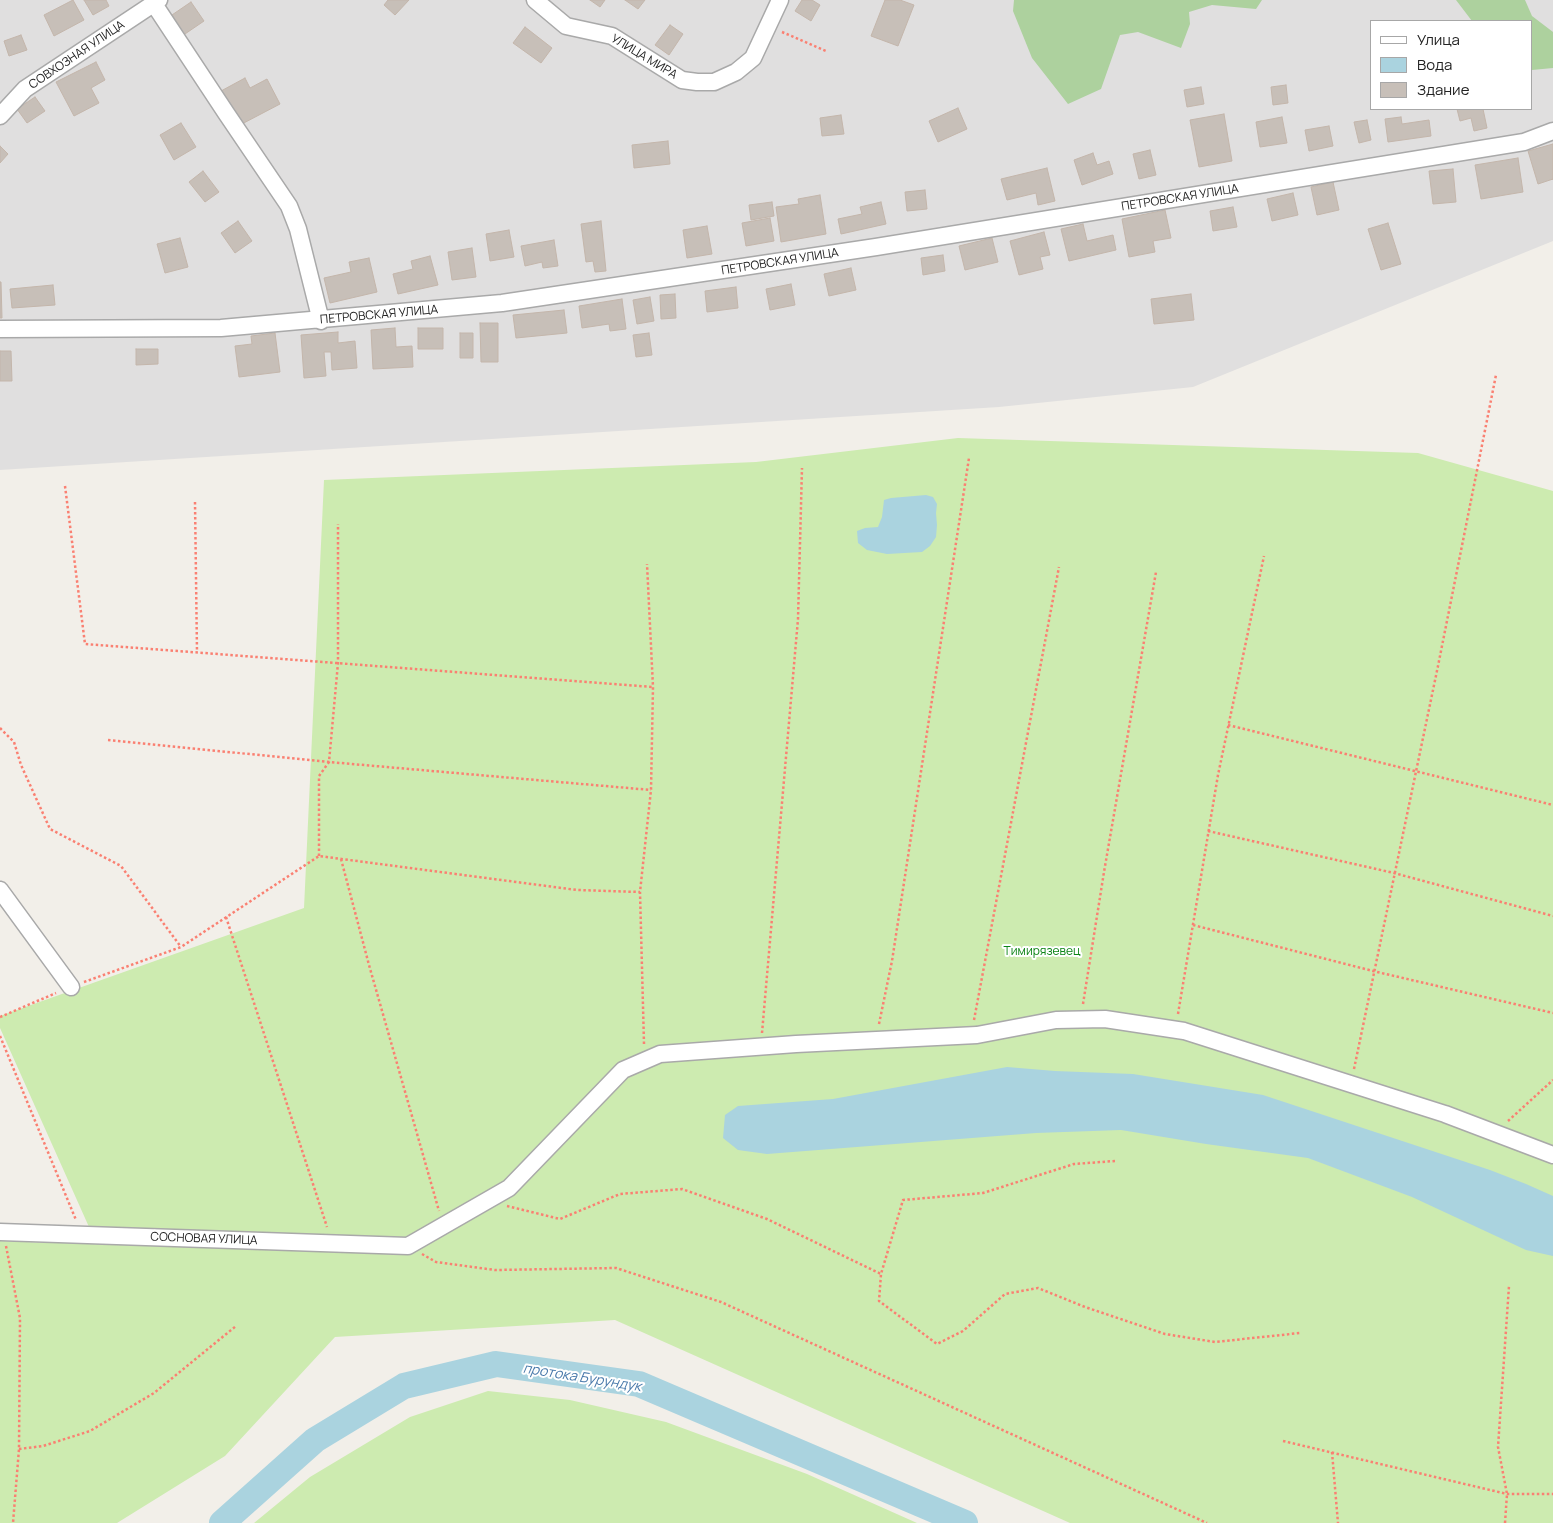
<!DOCTYPE html>
<html>
<head>
<meta charset="utf-8">
<style>
	body { margin:0 }
	#map { position:relative; width:1553px; height:1523px; overflow:hidden; background:#f2efe9; font-family:Manrope,sans-serif }
	canvas { display:block }
	.legend { position:absolute; left:1370px; top:20px; width:162px; height:90px; box-sizing:border-box; background:#fff; border:1px solid #a7a7a7; margin:0; padding:6px 9px; list-style:none; font-size:15px; color:#222 }
	.legend li { display:flex; align-items:center; gap:10px; height:25px }
	.legend b { width:25px; border:1px solid #a7a7a7 }
</style>
</head>
<body>
<div id="map">
<canvas width="1553" height="1523"></canvas>
<ul class="legend">
<li><b style="height:6px;background:#fff"></b>Улица</li>
<li><b style="height:14px;background:#aad3df"></b>Вода</li>
<li><b style="height:14px;background:#c7bfb8"></b>Здание</li>
</ul>
</div>
<script>
const ctx = document.querySelector('canvas').getContext('2d');
ctx.lineJoin = 'round';
function paint(path, color) {
  ctx.fillStyle = color;
  ctx.fill(path, 'evenodd');
}
function shape(rows) {
  const path = new Path2D();
  for (const r of rows) {
    path.moveTo(r[0], r[1]);
    for (let i = 2; i < r.length; i += 2) path.lineTo(r[i], r[i + 1]);
  }
  return path;
}
function trace(path, color, width, dash) {
  ctx.strokeStyle = color;
  ctx.lineWidth = width;
  ctx.lineCap = dash ? 'butt' : 'round';
  ctx.setLineDash(dash || []);
  ctx.stroke(path);
}
function write(font, color, halo, rows, align = 'center') {
  ctx.font = font + ' Manrope,sans-serif';
  ctx.lineWidth = 4;
  ctx.setLineDash([]);
  ctx.textBaseline = 'middle';
  ctx.strokeStyle = halo;
  ctx.fillStyle = color;
  for (const [text, x, y, turn = 0] of rows) {
    ctx.save();
    ctx.translate(x, y);
    ctx.rotate((+turn || 0) * Math.PI / 180);
    ctx.textAlign = isNaN(turn) ? turn : align;
    if (halo) ctx.strokeText(text, 0, 0);
    ctx.fillText(text, 0, 0);
    ctx.restore();
  }
}
const residential = shape([
	[0,0,1553,0,1553,241,1193,387,999,407,0,470],
	[1372,21,1532,21,1532,109,1372,109]
]);
const grass = shape([
	[958,438,1418,453,1553,491,1553,1523,1070,1523,615,1320,335,1337,225,1456,117,1523,0,1523,0,1241,51,1243,89,1227,0,1028,0,1016,304,908,324,480,756,462],
	[488,1391,570,1400,666,1422,807,1474,917,1523,254,1523,310,1477,410,1417]
]);
const forest = shape([
	[1014,0,1262,0,1256,9,1212,5,1189,12,1190,24,1181,48,1138,32,1120,35,1101,89,1068,104,1032,58,1013,11],
	[1456,0,1525,0,1532,16,1553,32,1553,68,1532,70,1532,21,1472,21]
]);
const water = shape([
	[926,495,933,497,937,504,936,513,937,525,936,537,930,546,922,552,887,554,867,550,858,543,857,531,865,528,878,527,882,517,884,500,891,498],
	[1007,1067,1055,1071,1133,1074,1263,1095,1490,1170,1526,1184,1553,1196,1553,1256,1526,1250,1412,1197,1308,1158,1206,1144,1121,1130,1036,1133,767,1154,738,1150,723,1138,725,1115,738,1106,833,1099]
]);
const river = shape([
	[222,1523,315,1440,404,1386,496,1364,639,1384,965,1523]
]);
const building = shape([
	[73,0,84,20,54,36,44,15,73,0],
	[84,0,106,0,109,6,93,15,84,0],
	[388,0,409,0,395,15,384,5,388,0],
	[590,0,605,0,600,7,590,0],
	[625,0,645,0,638,9,625,0],
	[802,0,812,0,820,5,811,21,795,11,802,0],
	[885,0,900,0,914,5,898,46,871,36,885,0],
	[191,2,204,21,182,36,169,17,191,2],
	[670,25,683,34,669,55,655,45,670,25],
	[525,27,552,48,541,63,513,43,525,27],
	[21,35,27,50,9,56,4,41,21,35],
	[96,62,105,80,91,88,99,103,74,116,56,82,96,62],
	[245,78,250,88,267,79,280,104,238,126,221,91,245,78],
	[1286,85,1288,103,1273,105,1271,87,1286,85],
	[1201,87,1204,104,1187,107,1184,90,1201,87],
	[35,97,45,111,27,123,17,109,35,97],
	[958,108,967,129,938,142,929,121,958,108],
	[1457,109,1483,109,1487,128,1474,131,1471,118,1460,121,1457,109],
	[1224,114,1232,161,1199,167,1190,120,1224,114],
	[841,115,844,134,822,136,820,118,841,115],
	[1282,117,1287,143,1260,147,1256,122,1282,117],
	[1401,117,1402,124,1429,120,1431,136,1388,142,1385,119,1401,117],
	[1367,120,1371,140,1359,143,1354,122,1367,120],
	[181,123,196,147,174,160,160,135,181,123],
	[1329,126,1333,146,1309,151,1305,130,1329,126],
	[668,141,670,164,634,168,632,145,668,141],
	[1553,144,1553,180,1553,179,1538,184,1528,151,1553,144],
	[0,146,8,154,0,163,0,146],
	[1150,150,1156,175,1139,179,1133,154,1150,150],
	[1093,153,1097,165,1109,161,1113,174,1082,185,1074,160,1093,153],
	[1518,158,1523,192,1481,199,1475,165,1518,158],
	[1047,168,1055,201,1038,205,1036,193,1007,200,1001,179,1047,168],
	[1453,169,1456,202,1433,204,1429,171,1453,169],
	[203,171,219,192,205,202,189,182,203,171],
	[1333,182,1339,210,1317,215,1311,187,1333,182],
	[925,190,927,209,907,211,905,192,925,190],
	[1293,193,1298,215,1272,221,1267,199,1293,193],
	[820,195,826,234,781,242,776,207,799,204,798,199,820,195],
	[772,202,774,216,751,220,749,205,772,202],
	[881,202,886,224,841,234,838,219,862,214,860,207,881,202],
	[1233,207,1237,227,1213,231,1210,211,1233,207],
	[1165,210,1171,238,1153,241,1155,252,1129,257,1122,219,1165,210],
	[770,218,774,241,746,246,742,223,770,218],
	[238,221,252,241,235,253,221,233,238,221],
	[601,221,606,271,595,272,593,261,586,262,581,224,601,221],
	[1388,223,1401,264,1381,270,1368,229,1388,223],
	[1083,224,1087,241,1113,235,1116,250,1069,261,1061,229,1083,224],
	[707,226,712,254,687,258,683,230,707,226],
	[509,230,514,257,490,261,486,234,509,230],
	[1044,232,1050,255,1040,257,1043,269,1019,275,1010,241,1044,232],
	[180,238,188,267,165,273,157,244,180,238],
	[992,238,998,262,965,270,959,246,992,238],
	[554,240,558,266,543,268,542,262,525,266,521,246,554,240],
	[472,248,476,277,452,280,448,252,472,248],
	[943,255,945,271,923,275,921,258,943,255],
	[430,256,438,285,398,294,393,274,413,269,411,261,430,256],
	[369,258,377,292,330,303,324,278,351,272,349,262,369,258],
	[851,268,856,290,829,296,824,274,851,268],
	[0,282,1,282,2,318,0,318,0,282],
	[791,284,795,305,770,310,766,289,791,284],
	[53,285,55,305,12,308,10,289,53,285],
	[736,287,738,308,707,312,705,291,736,287],
	[675,294,676,318,661,319,660,295,675,294],
	[1191,294,1194,320,1154,324,1151,299,1191,294],
	[650,297,654,321,637,324,633,300,650,297],
	[622,299,626,329,610,331,609,324,582,328,579,306,622,299],
	[564,310,567,333,516,338,513,315,564,310],
	[480,323,498,323,498,362,481,362,480,323],
	[395,328,396,347,412,346,413,367,373,369,371,330,395,328],
	[418,328,443,328,443,349,418,349,418,328],
	[338,332,338,343,355,341,357,368,332,370,331,352,324,352,326,376,304,378,301,335,338,332],
	[275,333,280,372,239,377,235,346,252,344,251,336,275,333],
	[460,333,473,333,473,358,460,358,460,333],
	[649,333,652,355,636,357,633,335,649,333],
	[136,349,158,349,158,364,136,365,136,349],
	[0,351,11,351,12,381,0,381,0,351]
]);
const path = shape([
	[782,32,826,51],
	[65,486,85,644,653,687],
	[195,502,197,652],
	[1228,725,1553,805],
	[0,728,14,742,21,765,50,829,121,866,181,947],
	[108,740,329,762,651,790],
	[1208,831,1394,873,1553,916],
	[319,856,319,776,329,762,338,663,338,524],
	[341,859,369,965,439,1211],
	[226,917,327,1227],
	[1193,925,1373,971,1553,1013],
	[84,982,181,947,319,856,577,890,640,892],
	[1083,1004,1104,872,1156,572],
	[1178,1014,1218,775,1264,556],
	[0,1017,56,993],
	[974,1020,1059,567],
	[879,1024,892,961,969,458],
	[762,1033,798,619,802,468],
	[0,1036,76,1220],
	[644,1044,640,892,651,790,653,687,647,564],
	[1354,1069,1438,666,1496,375],
	[1508,1121,1553,1080],
	[1115,1161,1074,1164,983,1193,903,1200,881,1274,879,1301,937,1344,963,1331,1005,1294,1038,1288,1085,1307,1165,1334,1215,1342,1300,1333],
	[507,1206,560,1219,620,1194,682,1189,767,1219,881,1274],
	[6,1246,20,1318,19,1449,13,1523],
	[422,1254,436,1262,495,1270,616,1268,721,1302,1207,1523],
	[1283,1441,1507,1494,1553,1494],
	[19,1449,43,1446,90,1431,154,1393,236,1326],
	[1332,1452,1338,1523],
	[1505,1523,1507,1494,1498,1447,1509,1286]
]);
const minor = shape([
	[535,0,566,26,612,36,682,80,697,82,714,82,736,72,753,58,780,0],
	[154,4,226,113,289,206,298,229,321,321],
	[0,116,25,89,159,0],
	[0,329,221,328,502,303,876,247,1524,142,1553,131],
	[0,890,71,987],
	[0,1232,408,1246,509,1188,623,1070,660,1054,796,1044,977,1035,1056,1020,1105,1019,1184,1031,1445,1114,1553,1155]
]);
const streetNames = [
	["СОВХОЗНАЯ УЛИЦА",77,55,-34],
	["УЛИЦА МИРА",644,57,31],
	["ПЕТРОВСКАЯ УЛИЦА",1180,198,-9],
	["ПЕТРОВСКАЯ УЛИЦА",780,262,-9],
	["ПЕТРОВСКАЯ УЛИЦА",379,315,-5],
	["СОСНОВАЯ УЛИЦА",204,1239,2]
];
const parkNames = [
	["Тимирязевец",1042,952]
];
const waterNames = [
	["протока Бурундук",582,1378,9]
];
paint(residential, '#e0dfdf');
paint(grass, '#cdebb0');
paint(forest, '#add19e');
paint(water, '#aad3df');
trace(river, '#aad3df', 26);
paint(building, '#c7bfb8');
trace(building, '#c4b6ab', 1);
trace(minor, '#a9a9a9', 19);
trace(path, '#fa8072', 2.5, [2.5, 2.5]);
trace(minor, '#fff', 16);
write('12px', '#222', '#fff', streetNames);
write('12px', '#0c8416', '#fff', parkNames);
write('italic 14px', '#4a7aab', '#fff', waterNames);
</script>
</body>
</html>
